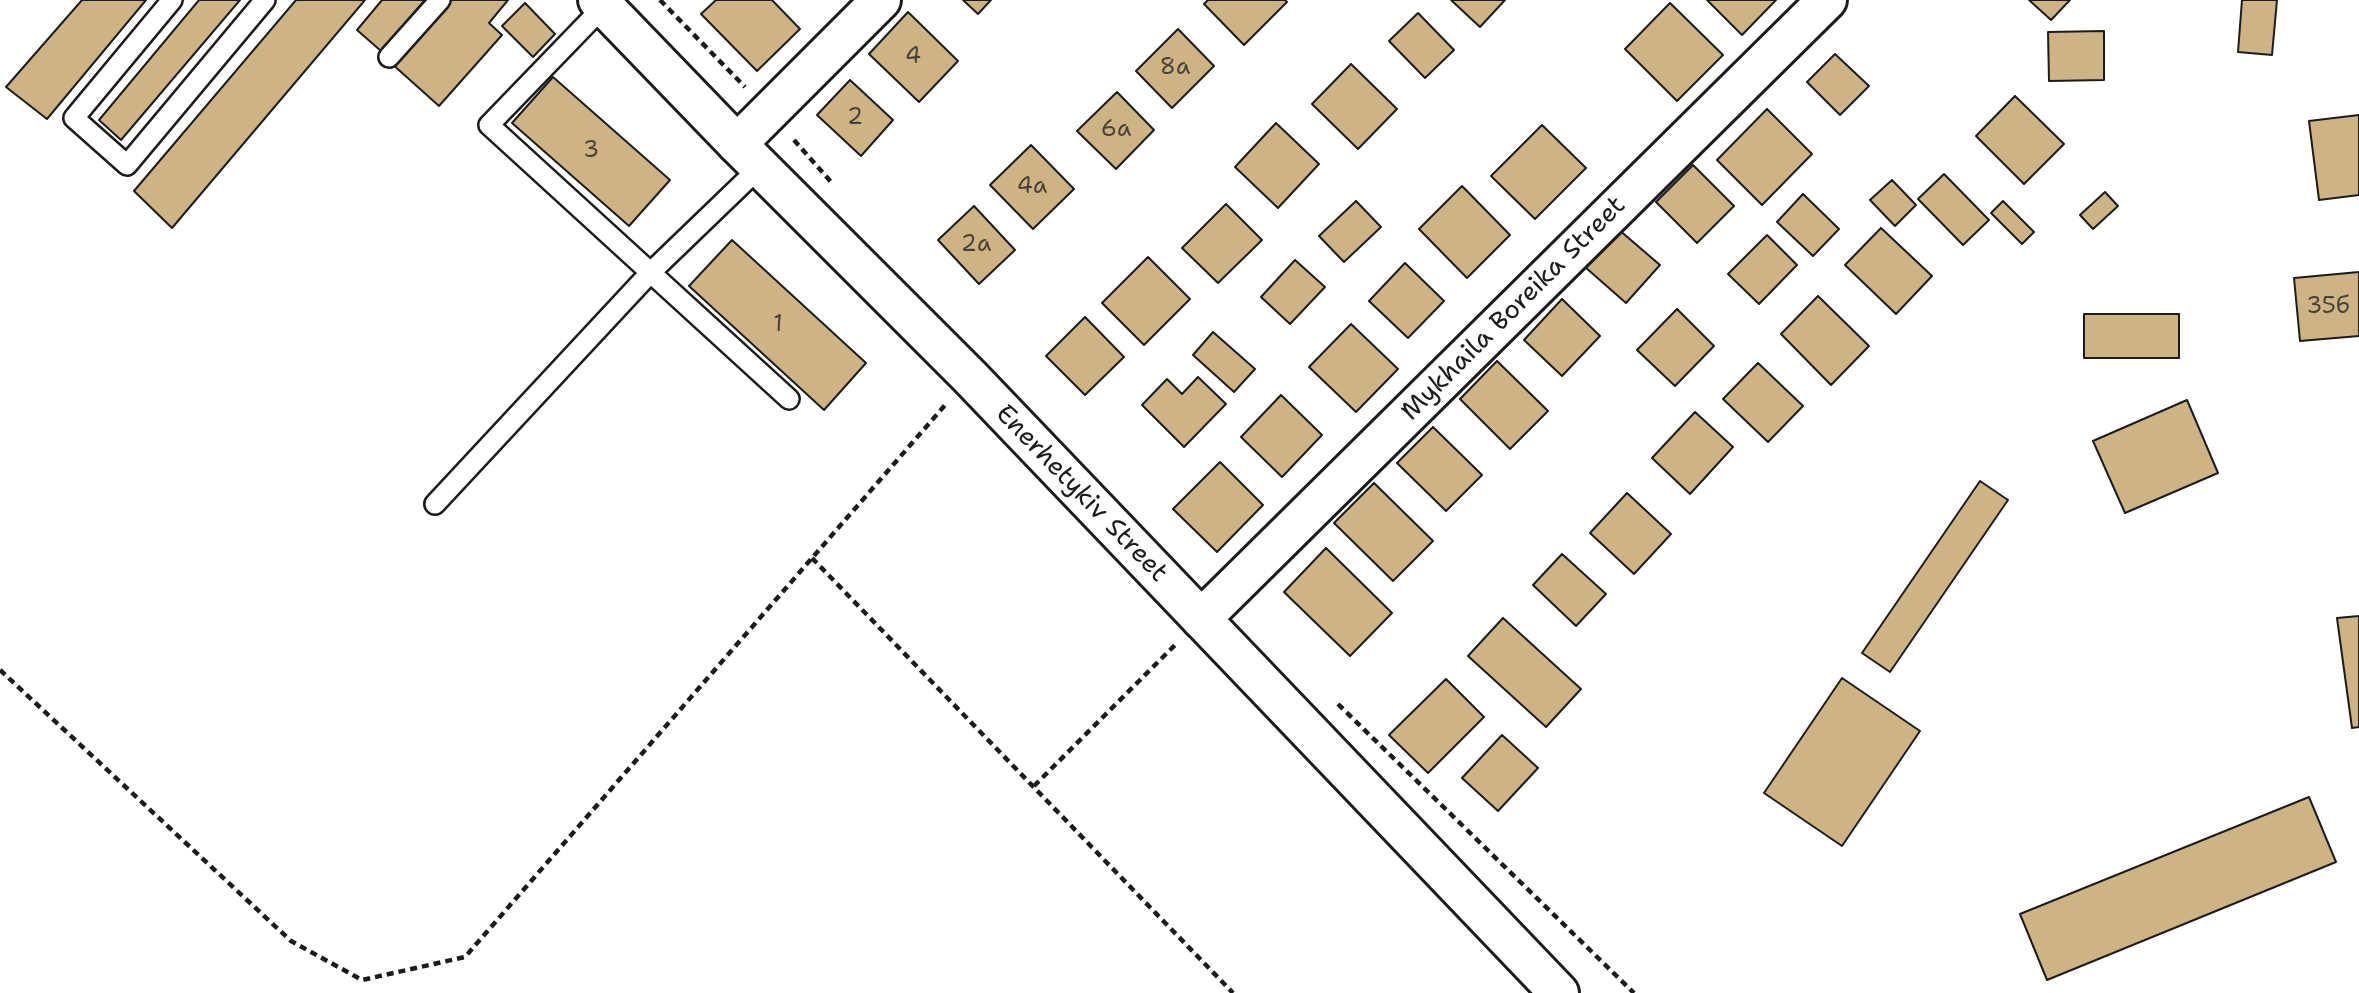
<!DOCTYPE html>
<html>
<head>
<meta charset="utf-8">
<style>
	body { margin:0 }
	canvas { display:block; background:#fff }
</style>
</head>
<body>
<canvas width="2359" height="993"></canvas>
<script>
const ctx = document.querySelector('canvas').getContext('2d');
ctx.lineJoin = 'round';
function paint(path, color) {
  ctx.fillStyle = color;
  ctx.fill(path, 'evenodd');
}
function shape(rows) {
  const path = new Path2D();
  for (const r of rows) {
    path.moveTo(r[0], r[1]);
    for (let i = 2; i < r.length; i += 2) path.lineTo(r[i], r[i + 1]);
  }
  return path;
}
function trace(path, color, width, dash) {
  ctx.strokeStyle = color;
  ctx.lineWidth = width;
  ctx.lineCap = dash ? 'butt' : 'round';
  ctx.setLineDash(dash || []);
  ctx.stroke(path);
}
function write(font, color, halo, rows, align = 'center') {
  ctx.font = font + ' "Shantell Sans",sans-serif';
  ctx.lineWidth = 7;
  ctx.setLineDash([]);
  ctx.textBaseline = 'middle';
  ctx.strokeStyle = halo;
  ctx.fillStyle = color;
  for (const [text, x, y, turn = 0] of rows) {
    ctx.save();
    ctx.translate(x, y);
    ctx.rotate((+turn || 0) * Math.PI / 180);
    ctx.textAlign = isNaN(turn) ? turn : align;
    if (halo) ctx.strokeText(text, 0, 0);
    ctx.fillText(text, 0, 0);
    ctx.restore();
  }
}
const building = shape([
	[82,0,146,0,47,119,6,87,82,0],
	[199,0,240,0,121,140,99,120,199,0],
	[296,0,365,0,172,228,134,191,296,0],
	[382,0,425,0,381,51,357,30,382,0],
	[449,0,508,0,489,23,502,35,439,106,391,63,449,0],
	[716,0,772,0,800,29,757,71,701,14,716,0],
	[963,0,991,0,978,14,963,0],
	[1208,0,1285,0,1287,2,1244,45,1204,4,1208,0],
	[1451,0,1505,0,1480,27,1451,0],
	[1707,0,1776,0,1742,35,1707,0],
	[2029,0,2070,0,2051,20,2029,0],
	[2242,0,2277,0,2272,55,2238,52,2242,0],
	[525,3,555,34,533,57,502,26,525,3],
	[1670,3,1723,55,1677,101,1625,49,1670,3],
	[908,12,958,61,919,102,869,54,908,12],
	[1418,13,1454,50,1425,78,1389,41,1418,13],
	[1178,29,1214,66,1172,108,1136,71,1178,29],
	[2104,31,2104,80,2049,81,2048,32,2104,31],
	[1835,54,1869,86,1840,115,1807,82,1835,54],
	[1351,64,1397,109,1358,149,1312,104,1351,64],
	[553,77,670,180,629,226,512,123,553,77],
	[850,80,893,120,861,156,817,115,850,80],
	[1117,92,1154,130,1116,169,1077,131,1117,92],
	[2015,96,2064,144,2024,184,1976,136,2015,96],
	[1767,109,1812,154,1762,205,1717,160,1767,109],
	[2359,115,2359,195,2319,200,2309,121,2359,115],
	[1276,123,1319,164,1278,208,1235,167,1276,123],
	[1542,125,1586,168,1535,219,1491,176,1542,125],
	[1031,145,1074,189,1033,229,990,185,1031,145],
	[1693,165,1734,206,1697,243,1656,202,1693,165],
	[1944,174,1989,220,1963,245,1918,199,1944,174],
	[1892,180,1916,205,1895,226,1870,200,1892,180],
	[1462,186,1510,235,1467,278,1419,229,1462,186],
	[2105,192,2118,206,2093,229,2080,215,2105,192],
	[1803,194,1839,229,1813,256,1777,222,1803,194],
	[1356,201,1381,227,1344,262,1319,236,1356,201],
	[2003,201,2034,232,2022,244,1991,213,2003,201],
	[1226,204,1262,240,1218,283,1182,248,1226,204],
	[974,206,1015,250,979,284,938,240,974,206],
	[1881,228,1932,276,1896,314,1845,265,1881,228],
	[1618,229,1660,265,1626,303,1585,267,1618,229],
	[1767,235,1797,265,1759,304,1728,274,1767,235],
	[732,240,866,363,824,410,689,286,732,240],
	[1148,257,1190,299,1144,345,1102,303,1148,257],
	[1295,260,1325,287,1290,324,1261,297,1295,260],
	[1405,263,1444,301,1408,338,1369,301,1405,263],
	[2359,272,2359,336,2300,341,2294,278,2359,272],
	[1818,296,1869,346,1831,385,1781,334,1818,296],
	[1562,299,1600,336,1562,376,1524,340,1562,299],
	[1677,309,1714,346,1675,386,1637,350,1677,309],
	[2084,314,2179,314,2179,358,2084,358,2084,314],
	[1085,317,1124,357,1085,395,1046,356,1085,317],
	[1351,324,1398,369,1356,412,1309,367,1351,324],
	[1213,332,1255,369,1234,392,1193,355,1213,332],
	[1497,361,1548,411,1510,449,1460,399,1497,361],
	[1758,363,1803,406,1768,442,1723,399,1758,363],
	[1198,377,1226,404,1184,447,1142,405,1167,379,1182,394,1198,377],
	[1281,395,1322,435,1282,477,1241,437,1281,395],
	[2187,400,2218,473,2125,513,2093,441,2187,400],
	[1695,412,1733,447,1690,494,1652,458,1695,412],
	[1433,427,1482,475,1446,511,1397,463,1433,427],
	[1220,462,1263,505,1217,552,1173,509,1220,462],
	[1980,481,2008,500,1890,672,1862,653,1980,481],
	[1374,483,1433,541,1393,581,1334,523,1374,483],
	[1627,493,1671,534,1634,574,1590,533,1627,493],
	[1326,548,1392,613,1350,656,1284,592,1326,548],
	[1562,554,1606,594,1576,626,1533,585,1562,554],
	[2359,616,2359,727,2352,728,2337,618,2359,616],
	[1503,618,1581,689,1546,727,1468,656,1503,618],
	[1842,678,1920,731,1842,846,1764,793,1842,678],
	[1446,679,1484,717,1428,773,1389,735,1446,679],
	[1502,735,1538,768,1498,811,1462,778,1502,735],
	[2309,797,2336,862,2047,980,2020,914,2309,797]
]);
const path = shape([
	[660,0,745,87],
	[794,140,832,183],
	[812,558,1233,993],
	[0,670,291,941,362,980,465,957,946,404],
	[1338,704,1634,993],
	[1034,786,1176,644]
]);
const lane = shape([
	[172,0,74,118,127,165,265,0],
	[604,6,489,125,789,399],
	[389,57,440,0],
	[435,504,650,273,760,167]
]);
const street = shape([
	[737,144,881,0],
	[1201,619,1827,0]
]);
const secondary = shape([
	[598,0,737,144,970,377,1559,993]
]);
const numberNames = [
	["4",913,57],
	["8а",1175,68],
	["2",855,118],
	["6а",1116,130],
	["3",591,151],
	["4а",1032,187],
	["2а",976,245],
	["35б",2328,307],
	["1",778,325]
];
const streetNames = [
	["Mykhaila Boreika Street",1514,309,-45],
	["Enerhetykiv Street",1081,494,46]
];
paint(building, '#ceb484');
trace(building, '#1c1c1c', 2);
trace(lane, '#1c1c1c', 24);
trace(street, '#1c1c1c', 44);
trace(secondary, '#1c1c1c', 44);
trace(path, '#1c1c1c', 4.5, [7, 5]);
trace(lane, '#fff', 19);
trace(street, '#fff', 38);
trace(secondary, '#fff', 38);
write('23px', '#484236', null, numberNames);
write('26px', '#1c1c1c', '#fff', streetNames);
</script>
</body>
</html>
